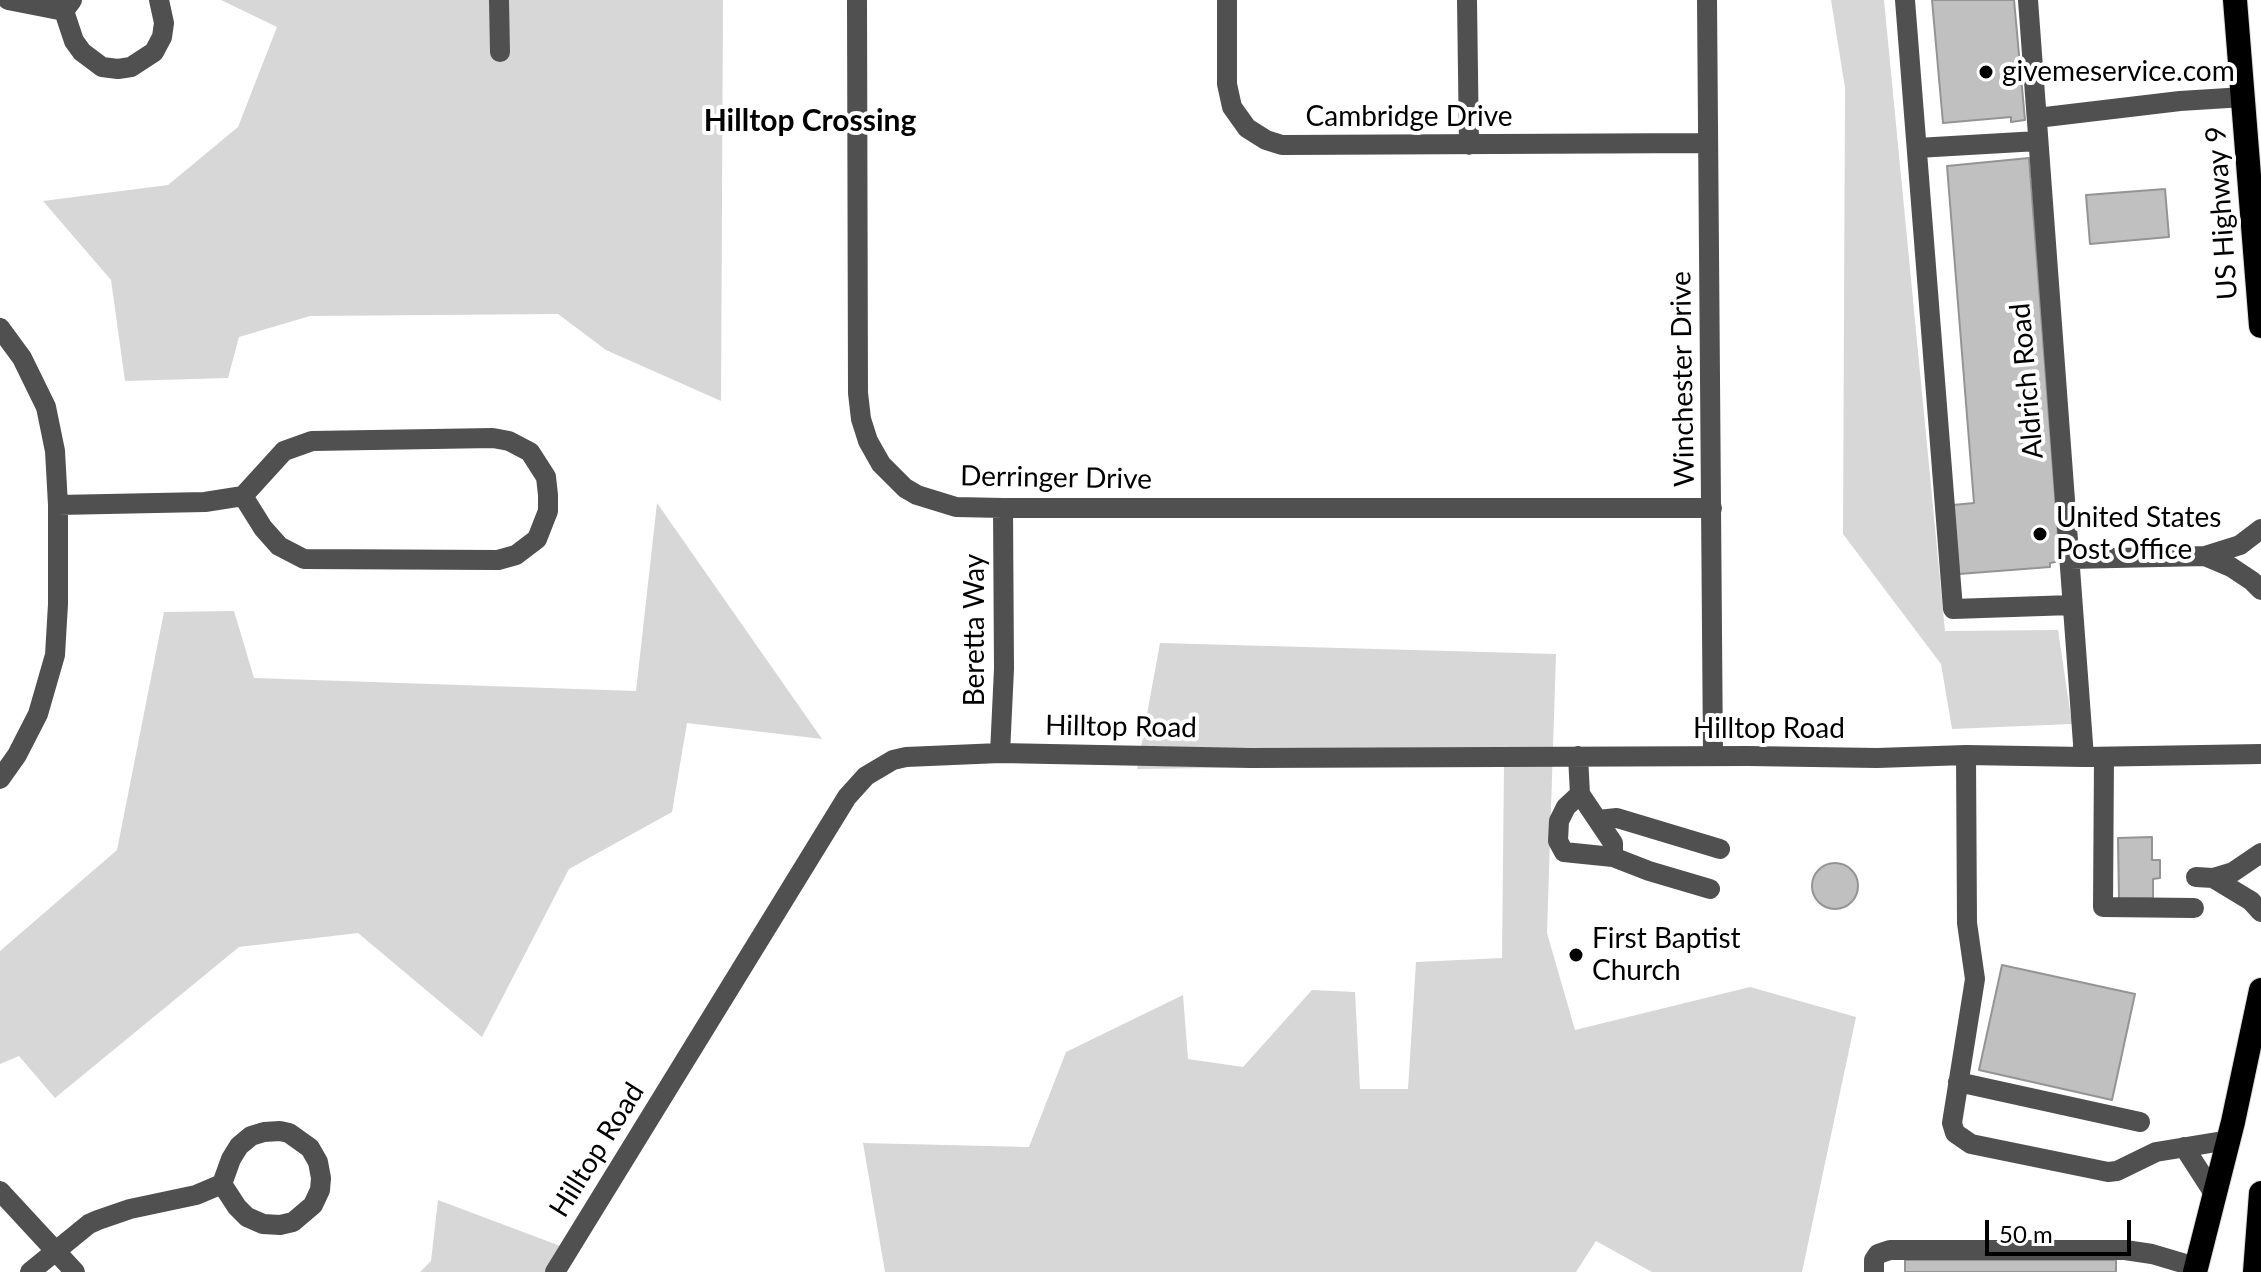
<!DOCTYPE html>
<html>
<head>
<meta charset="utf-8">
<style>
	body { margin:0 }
	#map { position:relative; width:2261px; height:1272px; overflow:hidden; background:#fff; font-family:Lato,sans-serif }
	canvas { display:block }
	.scale { position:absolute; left:1985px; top:1220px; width:146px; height:36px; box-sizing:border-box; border:4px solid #000; border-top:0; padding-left:10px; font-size:24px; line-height:28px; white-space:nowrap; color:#000; -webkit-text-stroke:6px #fff; paint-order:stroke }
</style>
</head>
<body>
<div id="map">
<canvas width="2261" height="1272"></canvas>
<div class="scale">50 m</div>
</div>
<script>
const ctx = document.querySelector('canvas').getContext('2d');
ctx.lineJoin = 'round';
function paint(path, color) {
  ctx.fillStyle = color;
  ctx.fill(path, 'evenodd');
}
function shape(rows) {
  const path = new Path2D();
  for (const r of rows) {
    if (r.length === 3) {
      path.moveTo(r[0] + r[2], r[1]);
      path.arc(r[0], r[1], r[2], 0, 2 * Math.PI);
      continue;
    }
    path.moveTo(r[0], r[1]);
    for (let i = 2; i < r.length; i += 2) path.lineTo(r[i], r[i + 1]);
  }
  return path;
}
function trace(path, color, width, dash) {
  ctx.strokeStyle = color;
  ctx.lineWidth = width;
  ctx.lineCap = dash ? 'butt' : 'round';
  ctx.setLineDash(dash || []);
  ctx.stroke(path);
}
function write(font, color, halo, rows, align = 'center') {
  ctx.font = font + ' Lato,sans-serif';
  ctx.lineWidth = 8;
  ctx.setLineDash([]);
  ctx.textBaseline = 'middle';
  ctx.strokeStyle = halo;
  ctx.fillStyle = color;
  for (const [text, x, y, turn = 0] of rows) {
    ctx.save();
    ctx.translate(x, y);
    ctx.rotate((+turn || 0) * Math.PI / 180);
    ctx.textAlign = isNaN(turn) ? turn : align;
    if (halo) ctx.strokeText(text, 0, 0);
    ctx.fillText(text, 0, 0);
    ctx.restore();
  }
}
const green = shape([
	[221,0,723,0,721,401,606,350,558,314,310,316,239,337,228,378,125,381,111,280,43,201,168,185,238,127,277,27],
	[1831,0,1884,0,1945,631,2058,630,2072,724,1952,729,1941,664,1843,534,1845,88],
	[657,503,822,739,687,723,672,812,569,869,482,1037,358,933,239,947,55,1098,19,1056,0,1064,0,951,117,850,164,612,234,611,254,678,636,691],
	[1160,643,1556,654,1547,933,1575,1030,1750,987,1856,1017,1802,1272,1652,1272,1596,1241,1576,1272,885,1272,863,1143,1029,1147,1066,1052,1183,995,1188,1059,1243,1067,1312,990,1355,992,1360,1089,1408,1089,1416,962,1502,958,1504,764,1137,769],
	[438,1200,571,1250,557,1272,420,1272,431,1261]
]);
const building = shape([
	[1932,0,2014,0,2025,120,2011,122,2011,117,1943,123,1932,0],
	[2029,158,2060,561,2050,563,2050,567,1959,574,1953,505,1974,503,1947,166,2029,158],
	[2165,189,2169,237,2090,244,2086,195,2165,189],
	[2152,837,2152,860,2160,860,2160,878,2153,879,2153,898,2119,899,2118,838,2152,837],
	[1835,886,23],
	[2002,965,2135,994,2112,1100,1979,1070,2002,965],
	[1905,1260,2116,1260,2116,1272,1905,1272,1905,1260]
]);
const minor = shape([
	[8,0,64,11],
	[72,0,64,11,74,41,82,52,102,67,118,69,131,67,154,52,162,37,164,23,159,0],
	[499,0,500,52],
	[857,0,858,393,861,419,868,441,881,464,905,488,917,495,956,507,1003,508,1712,508],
	[1227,0,1227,84,1232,107,1247,128,1266,140,1282,145,1708,143],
	[1467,0,1469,145],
	[1707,0,1713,756],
	[1905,0,1953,609,2072,605],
	[2028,0,2084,757],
	[2037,118,2180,101,2244,97],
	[1917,148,2038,141],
	[0,328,22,358,46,407,55,451,58,505,58,604,55,655,38,714,17,755,0,779],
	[493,438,509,441,530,452,546,477,548,495,548,511,537,539,516,555,498,560,304,559,279,546,263,528,243,496,284,451,312,441,493,438],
	[58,505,205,502,243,496],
	[2205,556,2231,567,2252,581,2261,590],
	[2070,559,2205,556,2240,545,2261,529],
	[1000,753,1004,669,1003,508],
	[1966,755,1967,923,1975,979,1952,1123,1955,1133,1971,1144,2108,1172,2117,1171,2156,1152,2229,1140],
	[1578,756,1580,794,1566,807,1559,821,1558,841,1564,852,1613,857,1613,843,1580,794],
	[2104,757,2103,907,2194,908],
	[1598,820,1617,818,1720,849],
	[1613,857,1649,871,1710,889],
	[2196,877,2213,878,2233,872,2261,853],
	[2213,878,2251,901,2261,912],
	[1958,1082,2140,1122],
	[280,1131,289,1133,310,1148,318,1162,321,1178,320,1190,313,1205,293,1222,280,1225,263,1224,247,1217,237,1207,222,1184,231,1159,239,1146,251,1136,264,1132,280,1131],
	[2184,1147,2215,1195],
	[0,1191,75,1272],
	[30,1272,89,1224,98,1220,130,1209,196,1195,222,1184],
	[555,1272,847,797,866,776,893,760,906,757,1000,753,1251,758,1748,756,1877,758,1966,755,2084,757,2261,754],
	[1874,1272,1874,1260,1878,1254,1890,1250,2125,1250,2152,1254,2196,1267]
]);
const highway = shape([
	[2235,0,2261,326],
	[2195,1272,2233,1122,2261,990],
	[2255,1272,2261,1193]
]);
const markers = [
	[1986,72,8,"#000"],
	[2040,534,8,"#000"],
	[1576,955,8,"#000"]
];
const poiNames = [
	["givemeservice.com",2002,72],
	["United States",2056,518],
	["Post Office",2056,550],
	["First Baptist",1592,939],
	["Church",1592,971]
];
const streetNames = [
	["Cambridge Drive",1409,117],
	["US Highway 9",2222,213,-94],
	["Winchester Drive",1683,379,-91],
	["Aldrich Road",2027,381,-95],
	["Derringer Drive",1056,478,1],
	["Beretta Way",975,630,-90],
	["Hilltop Road",1121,727,1],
	["Hilltop Road",1769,729],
	["Hilltop Road",597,1150,-58]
];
const neighbourhoodNames = [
	["Hilltop Crossing",810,121]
];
paint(green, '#d7d7d7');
paint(building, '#c0c0c0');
trace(building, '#949494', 2);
trace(highway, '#dbdbdb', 26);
trace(minor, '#505050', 20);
trace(highway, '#000', 24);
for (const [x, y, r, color] of markers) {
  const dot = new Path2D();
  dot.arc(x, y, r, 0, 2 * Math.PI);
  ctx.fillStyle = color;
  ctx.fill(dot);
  trace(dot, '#fff', 3);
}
write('28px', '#000', '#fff', poiNames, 'left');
write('28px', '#000', '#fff', streetNames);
write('bold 30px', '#000', '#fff', neighbourhoodNames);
</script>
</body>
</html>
